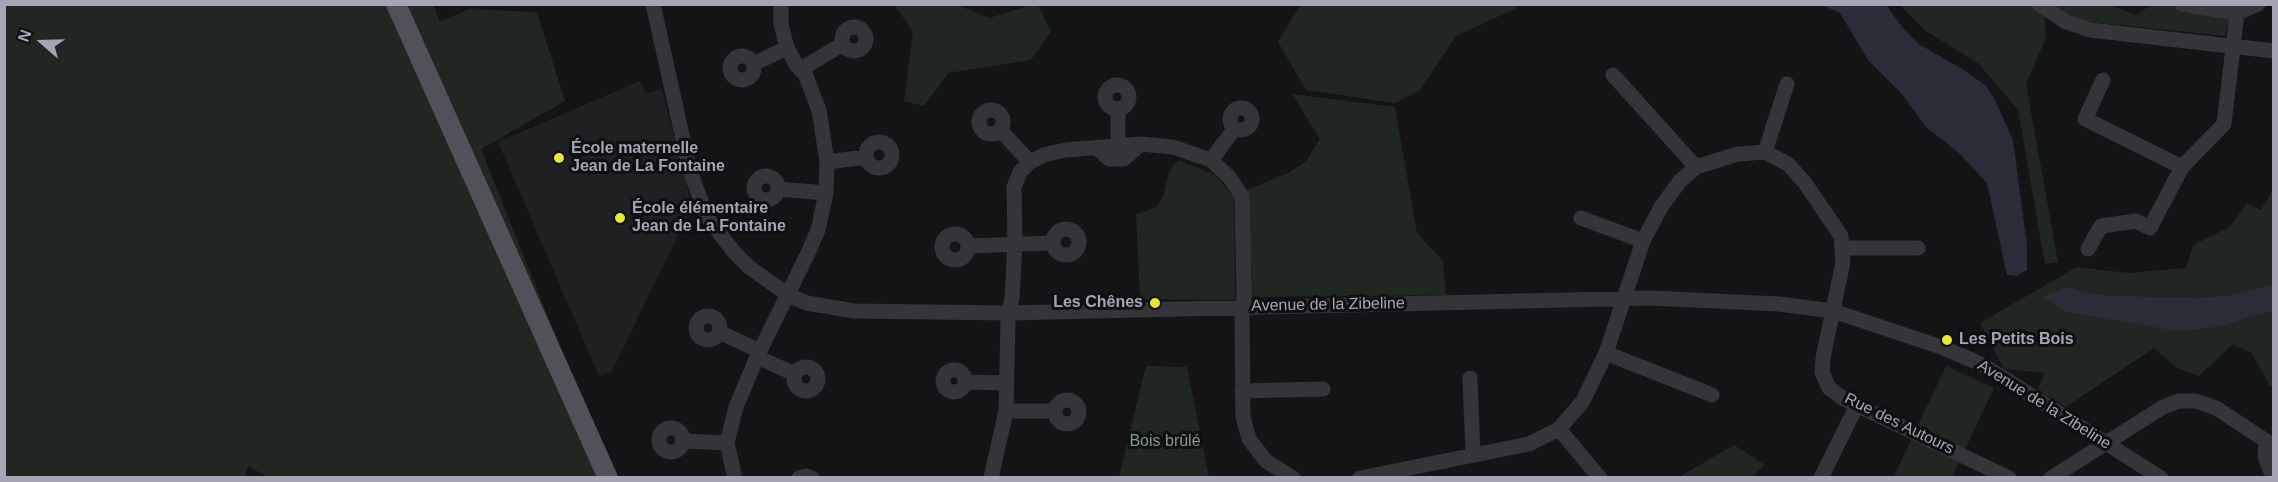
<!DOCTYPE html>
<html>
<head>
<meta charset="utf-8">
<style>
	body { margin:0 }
	#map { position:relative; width:2278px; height:482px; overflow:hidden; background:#141315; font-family:Arial,sans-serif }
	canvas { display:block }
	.frame { position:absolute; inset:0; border:6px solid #a6a5b4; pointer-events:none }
	.north { position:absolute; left:12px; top:12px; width:60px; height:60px; -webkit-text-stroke:4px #0f0e10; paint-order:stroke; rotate:290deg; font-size:16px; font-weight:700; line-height:24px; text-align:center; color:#a6a5b4 }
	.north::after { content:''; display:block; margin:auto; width:21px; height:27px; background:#a6a5b4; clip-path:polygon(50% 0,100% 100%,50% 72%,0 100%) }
</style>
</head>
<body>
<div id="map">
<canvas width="2278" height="482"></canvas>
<div class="frame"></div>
<div class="north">N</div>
</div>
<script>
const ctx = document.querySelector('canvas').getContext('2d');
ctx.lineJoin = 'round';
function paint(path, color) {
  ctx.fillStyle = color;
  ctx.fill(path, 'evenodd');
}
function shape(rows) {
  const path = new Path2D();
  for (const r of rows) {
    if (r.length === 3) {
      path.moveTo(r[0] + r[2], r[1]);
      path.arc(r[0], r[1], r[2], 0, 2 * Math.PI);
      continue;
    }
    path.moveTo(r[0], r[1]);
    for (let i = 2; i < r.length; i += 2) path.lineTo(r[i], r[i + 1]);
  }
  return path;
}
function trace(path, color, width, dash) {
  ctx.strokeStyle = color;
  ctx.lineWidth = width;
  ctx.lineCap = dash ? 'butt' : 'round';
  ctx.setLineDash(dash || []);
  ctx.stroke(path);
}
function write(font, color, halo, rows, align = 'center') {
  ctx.font = font + ' Arial,sans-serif';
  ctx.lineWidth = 6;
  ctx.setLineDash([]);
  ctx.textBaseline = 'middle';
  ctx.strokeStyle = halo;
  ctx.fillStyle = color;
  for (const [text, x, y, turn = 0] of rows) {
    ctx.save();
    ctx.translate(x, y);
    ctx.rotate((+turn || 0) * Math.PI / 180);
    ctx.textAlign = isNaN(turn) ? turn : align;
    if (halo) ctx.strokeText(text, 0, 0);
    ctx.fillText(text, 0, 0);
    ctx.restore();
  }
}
const built = shape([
	[640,81,646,93,662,89,692,207,612,371,599,376,498,142]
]);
const green = shape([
	[433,4,440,22,469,9,537,12,565,101,481,149,612,477,269,478,248,466,244,478,5,477,4,5],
	[894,5,958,5,989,18,1031,5,1038,5,1051,32,1031,60,948,73,924,106,904,101,913,31],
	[1300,5,1300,4,1523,5,1456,36,1420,90,1395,103,1306,90,1278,42],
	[1900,5,2033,5,2044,15,2046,38,2026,84,2058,262,2045,264,2018,110,1979,64,1926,31],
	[2052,5,2110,5,2136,15,2151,5,2180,5,2230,17,2225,36,2072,20],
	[1292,94,1395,107,1417,233,1443,261,1446,295,1247,297,1245,191,1290,172,1306,161,1320,139],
	[1178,160,1215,175,1234,197,1235,300,1140,299,1136,214,1157,207,1164,194,1169,171],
	[2273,189,2273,385,2270,386,2251,352,2232,345,2199,376,2177,368,2154,348,2066,407,2037,390,2045,373,2004,369,1980,323,2077,267,2128,273,2186,268,2193,245,2230,227,2247,203,2261,210],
	[1146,366,1187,367,1209,477,1119,477],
	[1946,366,1994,388,1952,477,1893,478],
	[1734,445,1765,465,1752,477,1679,477]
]);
const water = shape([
	[1822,5,1886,5,1903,28,1919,44,1967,72,1986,86,1993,96,2013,140,2027,246,2027,270,2016,276,2007,275,1987,183,1958,152,1927,128,1901,93,1868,60,1840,13],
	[2273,284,2273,313,2267,312,2217,327,2177,331,2067,312,2044,296,2068,287,2083,292,2109,296,2201,298,2232,295]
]);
const minor = shape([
	[653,4,690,171,707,217,734,252,749,267,788,295,807,303,854,311,1009,313,1650,298,1779,304,1833,311,1941,347,1974,361,1988,368,2161,478],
	[2039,4,2066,22,2090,30,2274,51],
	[2237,13,2258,4],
	[854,39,12],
	[742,68,12],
	[753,64,787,48],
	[801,69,843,44],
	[1613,75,1696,167],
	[2103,80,2085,119,2182,167],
	[1117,97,12],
	[1241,119,11],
	[991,122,12],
	[1000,130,1030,162],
	[879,155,13],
	[1118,147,1118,109],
	[1098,149,1109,159,1124,159,1141,144],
	[1765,152,1787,84],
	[1211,160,1235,128],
	[827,162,866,157],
	[766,188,12],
	[778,189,826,193],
	[1581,218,1643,241],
	[1066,242,13],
	[955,247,13],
	[968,246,1053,243],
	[1842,248,1918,248],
	[2088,249,2101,226,2136,221,2150,228,2182,167,2224,124,2237,13,2182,4],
	[708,328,12],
	[719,332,760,351],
	[1606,353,1712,395],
	[757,357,795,374],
	[806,379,12],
	[954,381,11],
	[1470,378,1473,455],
	[965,382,1005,383],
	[1242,391,1323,389],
	[1067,412,12],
	[1006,411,1055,411],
	[671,440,12],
	[1559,429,1600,478],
	[684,441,727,443],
	[2266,441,2265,456,2270,470,2274,473],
	[735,478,727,443,736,407,757,357,808,253,818,230,826,193,827,162,819,110,805,74,797,66,787,48,781,24,781,4],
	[799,478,806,476,812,478],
	[991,478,1006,411,1008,320,1012,297,1015,244,1014,187,1020,172,1030,162,1044,155,1065,150,1141,144,1173,147,1211,160,1229,177,1242,196,1244,296,1242,308,1243,417,1249,439,1266,461,1293,478],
	[1360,478,1529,444,1559,429,1583,401,1606,353,1643,241,1661,207,1680,181,1696,167,1738,154,1765,152,1788,164,1805,183,1841,236,1843,262,1823,358,1822,372,1829,388,1844,399,2009,478],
	[1821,478,1857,405],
	[2051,478,2163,407,2179,401,2196,401,2216,408,2274,446]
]);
const major = shape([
	[396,4,608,478]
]);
const markers = [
	[559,158,6,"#e6e838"],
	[620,218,6,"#e6e838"],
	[1155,303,6,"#e6e838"],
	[1947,340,6,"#e6e838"]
];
const poiNames = [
	["École maternelle",571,149],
	["Jean de La Fontaine",571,167],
	["École élémentaire",632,209],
	["Jean de La Fontaine",632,227],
	["Les Chênes",1143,303,"right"],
	["Les Petits Bois",1959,340]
];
const streetNames = [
	["Avenue de la Zibeline",1328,305,-1],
	["Avenue de la Zibeline",2044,405,32],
	["Rue des Autours",1899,424,26]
];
const parkNames = [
	["Bois brûlé",1165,442]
];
paint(built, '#201f22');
paint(green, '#202723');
paint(water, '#2a2d38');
trace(minor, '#353439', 15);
trace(major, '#525058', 20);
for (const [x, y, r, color] of markers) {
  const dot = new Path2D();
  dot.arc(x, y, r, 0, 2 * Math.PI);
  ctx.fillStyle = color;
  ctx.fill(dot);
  trace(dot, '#0f0e10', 2);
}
write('bold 16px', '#a6a5b4', '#0f0e10', poiNames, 'left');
write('16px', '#a6a5b4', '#0f0e10', streetNames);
write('16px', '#7d9f8b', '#0f0e10', parkNames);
</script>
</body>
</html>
